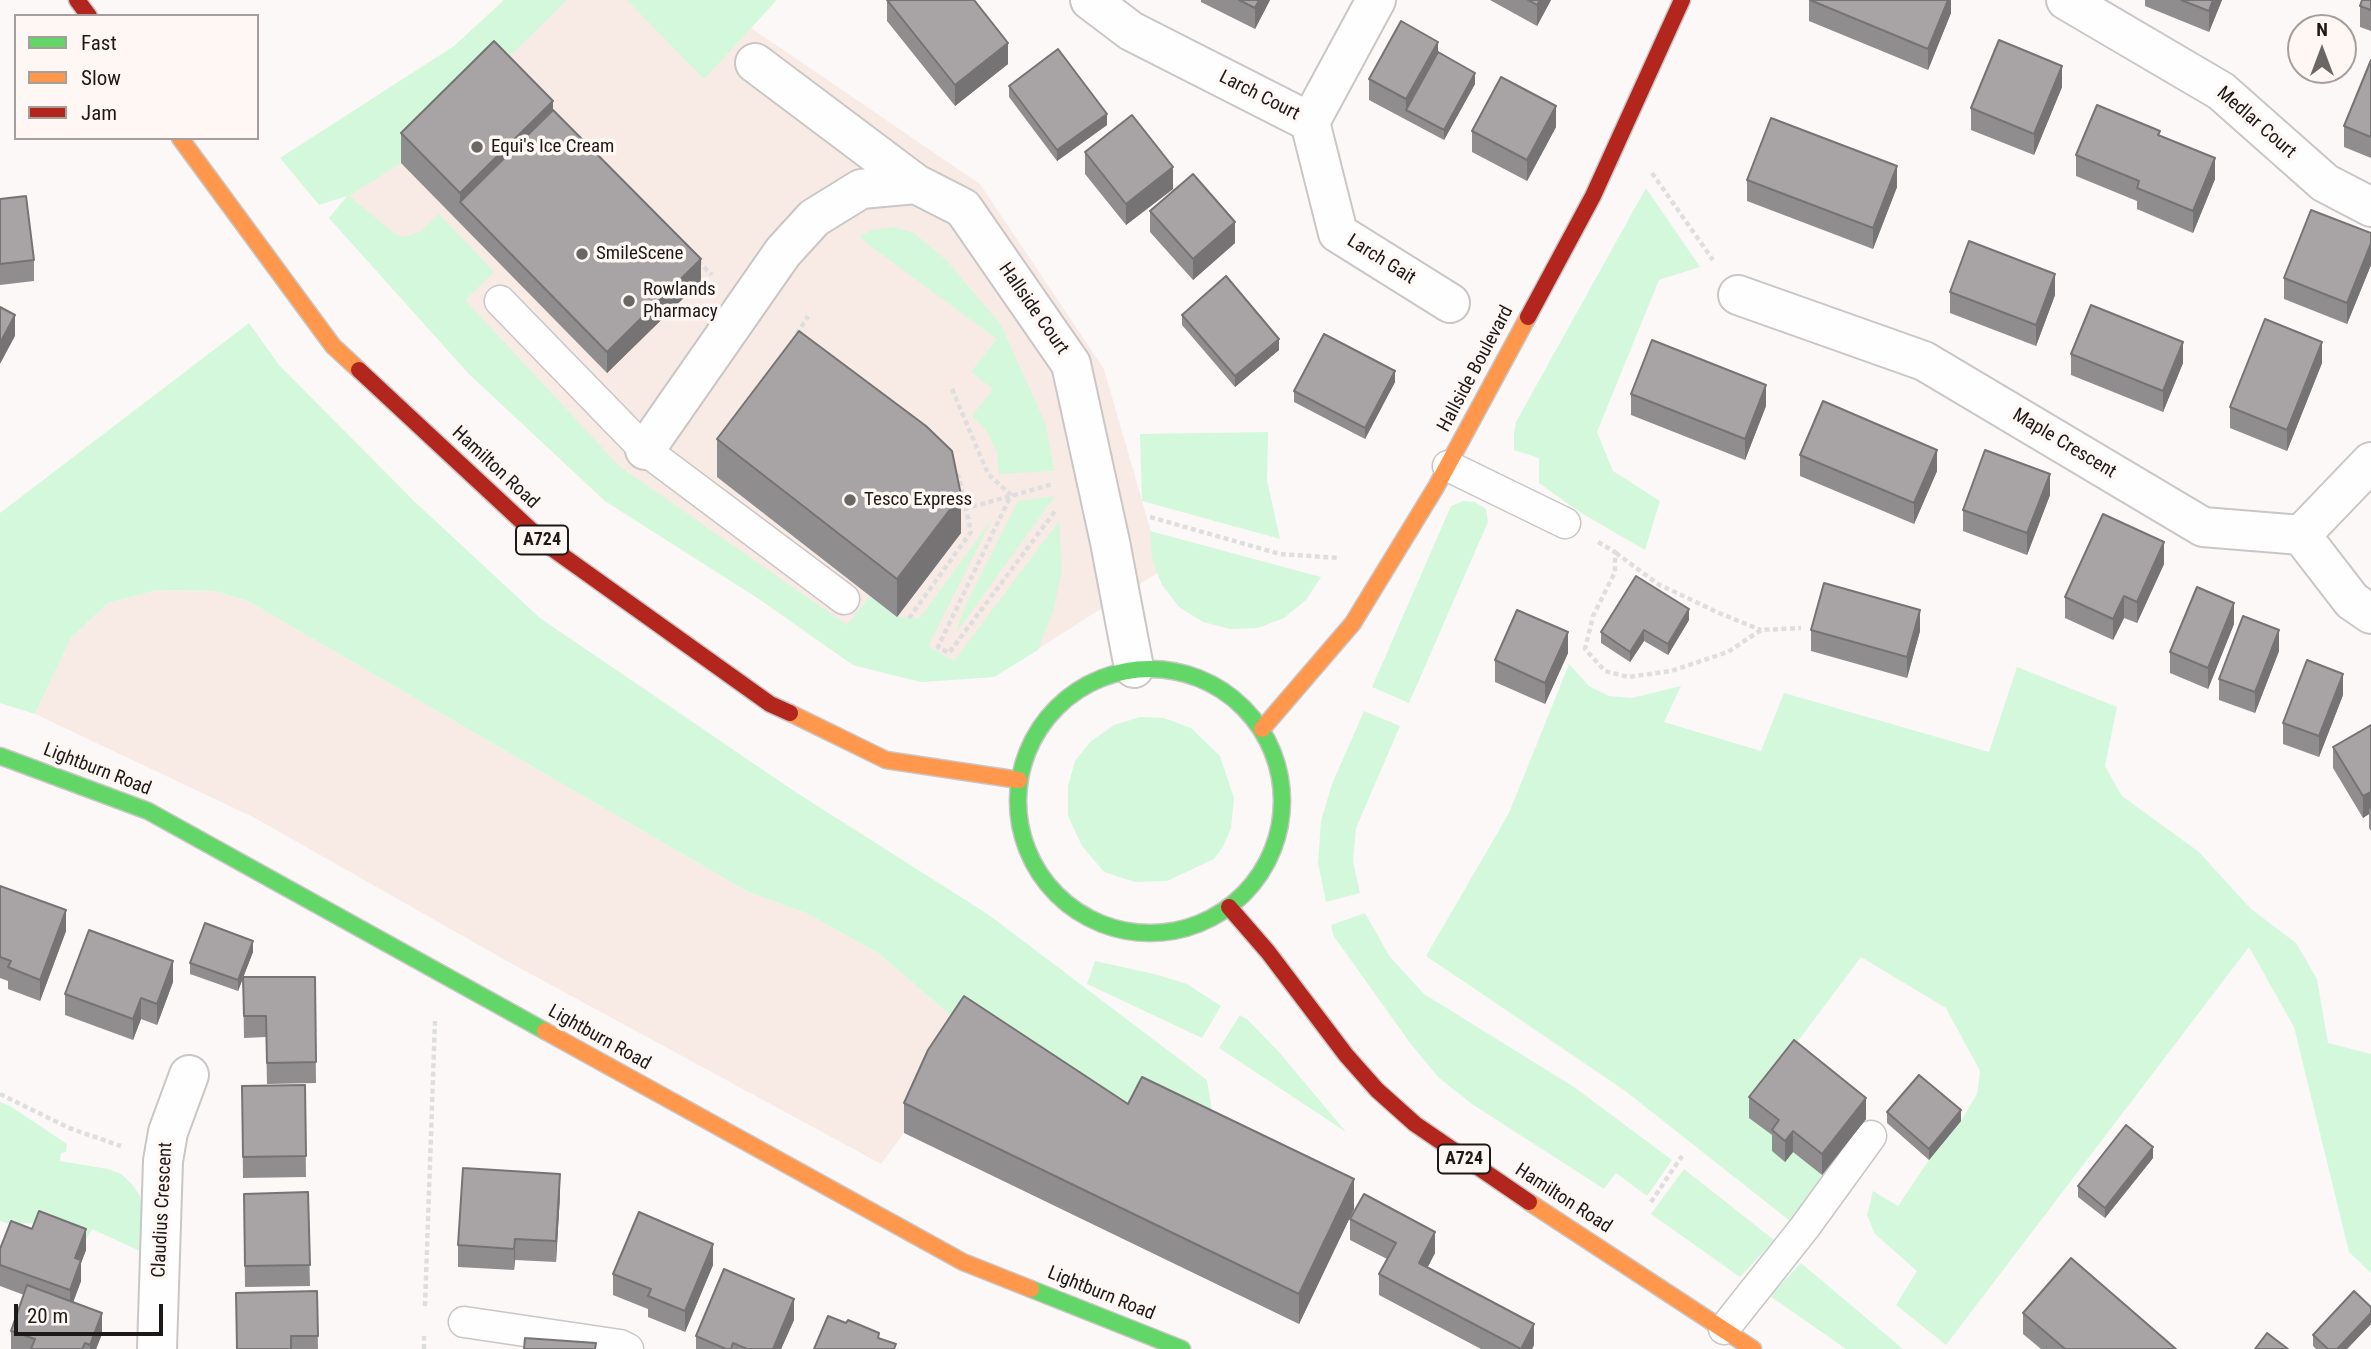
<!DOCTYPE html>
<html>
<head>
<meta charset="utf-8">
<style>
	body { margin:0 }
	#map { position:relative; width:2371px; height:1349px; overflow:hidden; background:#fcf8f7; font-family:"Roboto Condensed",sans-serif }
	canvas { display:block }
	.legend { position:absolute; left:14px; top:14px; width:245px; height:126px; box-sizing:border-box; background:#fff7f4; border:2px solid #a59e9c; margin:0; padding:9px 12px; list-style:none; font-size:21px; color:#1d1917 }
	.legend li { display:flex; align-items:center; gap:14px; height:35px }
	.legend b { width:35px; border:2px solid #a59e9c }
	.north { position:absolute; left:2287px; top:14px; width:70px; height:70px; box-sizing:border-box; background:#fff7f4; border:2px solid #a59e9c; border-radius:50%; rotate:0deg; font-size:19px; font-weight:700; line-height:28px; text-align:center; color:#1d1917 }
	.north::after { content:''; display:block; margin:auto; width:24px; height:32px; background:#6b6765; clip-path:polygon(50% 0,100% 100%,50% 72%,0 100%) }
	.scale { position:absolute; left:14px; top:1304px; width:149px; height:32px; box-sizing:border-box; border:4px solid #1d1917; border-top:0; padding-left:9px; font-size:21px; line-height:24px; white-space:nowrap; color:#1d1917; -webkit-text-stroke:5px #fff7f4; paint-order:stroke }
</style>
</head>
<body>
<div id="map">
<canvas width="2371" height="1349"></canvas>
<ul class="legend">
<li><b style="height:9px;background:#63d668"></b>Fast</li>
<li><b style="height:9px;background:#ff974d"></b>Slow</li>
<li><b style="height:9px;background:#b3261e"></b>Jam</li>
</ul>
<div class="north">N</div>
<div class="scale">20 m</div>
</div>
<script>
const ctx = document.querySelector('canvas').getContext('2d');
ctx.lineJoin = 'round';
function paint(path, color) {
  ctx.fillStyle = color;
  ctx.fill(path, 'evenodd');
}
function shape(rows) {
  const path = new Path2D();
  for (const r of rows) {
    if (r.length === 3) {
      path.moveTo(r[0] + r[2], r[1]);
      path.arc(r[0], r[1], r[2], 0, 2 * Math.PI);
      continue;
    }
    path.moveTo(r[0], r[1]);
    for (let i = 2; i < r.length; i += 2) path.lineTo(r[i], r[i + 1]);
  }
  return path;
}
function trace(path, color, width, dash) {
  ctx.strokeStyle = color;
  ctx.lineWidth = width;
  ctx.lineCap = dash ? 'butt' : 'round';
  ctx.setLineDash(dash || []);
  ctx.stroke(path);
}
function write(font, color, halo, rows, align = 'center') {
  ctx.font = font + ' "Roboto Condensed",sans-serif';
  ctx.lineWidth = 7;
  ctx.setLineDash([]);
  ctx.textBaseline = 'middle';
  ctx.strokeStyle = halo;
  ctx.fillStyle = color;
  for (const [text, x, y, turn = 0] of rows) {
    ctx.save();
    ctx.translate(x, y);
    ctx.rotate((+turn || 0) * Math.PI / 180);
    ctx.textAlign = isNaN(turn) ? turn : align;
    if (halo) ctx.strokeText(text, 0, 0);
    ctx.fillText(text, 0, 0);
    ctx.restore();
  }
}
const built = shape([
	[529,0,706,0,716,4,980,184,1104,369,1162,570,994,677,921,682,853,665,759,599,605,501,469,374,329,218],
	[158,590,215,591,248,601,748,892,806,913,878,953,964,1027,928,1080,904,1133,881,1164,505,960,255,818,35,714,71,638,108,603]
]);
const green = shape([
	[504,0,567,0,401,163,349,196,395,234,404,237,420,232,439,214,494,272,465,300,619,466,847,625,870,596,897,617,920,618,992,519,928,646,954,661,1059,521,1062,569,1054,608,1038,650,994,677,921,682,853,665,759,599,605,501,469,374,329,218,347,196,319,205,280,158,454,46],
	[627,0,775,0,776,1,704,79],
	[1646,188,1700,267,1659,280,1597,432,1613,471,1660,501,1645,550,1578,511,1539,483,1539,458,1514,450,1514,433,1516,422],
	[893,227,914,233,946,260,1001,325,1046,425,1054,471,999,474,997,452,986,430,972,416,993,389,971,372,997,339,869,245,860,236,872,230],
	[249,323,279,365,415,502,540,618,794,791,989,915,1207,1080,1213,1116,1128,1135,964,1027,878,953,806,913,748,892,248,601,215,591,158,590,108,603,71,638,35,714,0,703,0,513],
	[1268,432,1267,480,1280,539,1142,501,1140,434],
	[1055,496,956,633,964,609,1018,501],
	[1463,501,1475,502,1486,509,1488,522,1409,703,1372,687,1451,506],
	[1150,531,1321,577,1306,600,1284,618,1258,628,1230,629,1203,622,1179,607,1162,585,1152,559],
	[1569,664,1589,686,1609,696,1632,698,1681,686,1664,722,1761,751,1784,693,1989,752,2017,667,2117,707,2105,766,2122,796,2199,852,2251,909,2296,943,2317,979,2328,1043,2371,1054,2371,1273,2349,1252,2294,1027,2249,947,1946,1345,1896,1305,1917,1271,1875,1234,1867,1215,1873,1191,1898,1206,1929,1160,1961,1121,1977,1094,1980,1071,1946,1008,1861,957,1777,1069,1779,1141,1822,1175,1790,1221,1624,1090,1426,956,1509,813],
	[1364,711,1400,726,1356,828,1353,861,1360,893,1326,902,1318,863,1321,821,1332,784],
	[1140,717,1164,718,1191,728,1220,756,1234,798,1231,828,1223,847,1214,859,1167,881,1135,882,1104,872,1082,846,1068,816,1068,786,1075,761,1090,742,1114,725],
	[1365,913,1390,957,1424,994,1574,1087,1672,1160,1647,1196,1616,1173,1604,1189,1472,1104,1438,1077,1410,1043,1333,935,1331,925],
	[1095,961,1154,974,1187,984,1221,1006,1202,1038,1087,984],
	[1240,1015,1248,1020,1279,1052,1346,1132,1219,1048],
	[0,1102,10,1106,67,1144,66,1152,61,1153,60,1161,108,1169,121,1174,132,1184,140,1196,142,1209,142,1252,92,1229,85,1241,45,1223,9,1224,0,1221],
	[1684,1169,1774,1240,1740,1277,1651,1214],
	[1801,1263,1903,1349,1846,1349,1770,1296]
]);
const path = shape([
	[1652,173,1713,260],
	[698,261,712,275],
	[797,334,808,316],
	[952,389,988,474,1011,495,938,647,949,653,1056,510],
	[964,509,1053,484],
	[1150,517,1280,554,1339,558],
	[1598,542,1615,552,1615,572,1593,616,1585,649,1605,671,1628,677,1671,671,1728,652,1761,630,1801,628],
	[1616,553,1658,584,1719,613,1761,630],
	[909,618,971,532,959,477,952,471],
	[0,1094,69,1128,121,1146],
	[1651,1202,1682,1156],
	[425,1306,435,1021],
	[424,1349,424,1336]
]);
const lane = shape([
	[500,301,645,450,844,599],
	[1448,466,1565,523],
	[464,1322,620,1345,628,1349],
	[1724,1329,1805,1227,1871,1136]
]);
const street = shape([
	[1090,0,1131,31,1310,122,1376,0],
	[2066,0,2221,91,2325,183,2371,207],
	[755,63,916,184,963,208,1071,364,1110,542,1134,668],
	[1310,122,1338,233,1450,303],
	[1738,295,1924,361,2203,527,2301,535,2371,462],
	[645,450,783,252,814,218,861,189,916,184],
	[2301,535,2352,601,2371,614],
	[157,1349,163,1161,168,1132,189,1075]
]);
const fast = shape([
	[1150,801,132],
	[0,756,148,811,545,1031],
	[1031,1289,1182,1349]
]);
const slow = shape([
	[180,138,333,346,359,370],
	[790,713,886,760,1019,780],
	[1262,729,1353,623,1436,487,1528,317],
	[545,1031,963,1262,1031,1289],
	[1529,1202,1753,1349]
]);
const jam = shape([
	[77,0,89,16],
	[1528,317,1593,196,1682,0],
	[359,370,546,544,770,704,790,713],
	[1229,907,1268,952,1346,1055,1377,1090,1415,1124,1529,1202]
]);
const wall = shape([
	[887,0,1008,64,955,106,887,21],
	[1201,0,1270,0,1255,29,1201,2],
	[1490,0,1551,0,1537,26],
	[1809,0,1951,0,1951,13,1928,70,1809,21],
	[2145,0,2222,0,2209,32,2145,6],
	[2371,0,2371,31,2360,27,2360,6],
	[1438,52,1475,84,1444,140,1369,100,1369,79],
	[2371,60,2371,158,2344,147,2344,126],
	[1009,86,1107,125,1057,161,1009,97],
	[2062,87,2034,155,1971,130,1971,108],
	[553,101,553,110,701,281,607,373,401,163,401,133],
	[1556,127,1527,181,1472,152,1472,131],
	[2160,136,2215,179,2193,233,2137,209,2137,201,2076,176,2076,155],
	[1085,152,1173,189,1126,225,1085,174],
	[1747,180,1897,187,1873,249,1747,201],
	[0,199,34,260,34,281,0,285],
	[1150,211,1235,243,1193,280,1150,232],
	[2371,233,2371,265,2347,324,2284,299,2284,278],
	[1950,292,2055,295,2036,346,1950,313],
	[1182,315,1279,350,1235,387,1182,325],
	[2071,354,2183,363,2163,412,2071,375],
	[2322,363,2287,451,2230,428,2230,407],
	[1395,382,1365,439,1294,402,1294,391],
	[1631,394,1766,406,1745,460,1631,415],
	[717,439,961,533,897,617,717,477],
	[1800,455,1937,471,1914,524,1800,476],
	[2050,495,2027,555,1963,531,1963,510],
	[2164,564,2137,623,2124,618,2113,640,2065,618,2065,597],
	[1689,620,1668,655,1644,641,1630,662,1601,643,1601,632],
	[2234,624,2208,689,2170,673,2170,652],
	[1811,630,1920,631,1907,678,1811,651],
	[2279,651,2255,713,2219,700,2219,679],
	[1568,653,1545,704,1495,682,1495,660],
	[2343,695,2319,757,2283,744,2283,723],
	[2371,725,2371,831,2369,828,2369,814,2363,818,2333,768,2333,747],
	[0,886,66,931,40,1001,8,989,8,981,0,978],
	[253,952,243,977,315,977,316,1083,267,1084,266,1037,244,1038,243,978,238,991,190,974,190,963],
	[173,982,157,1025,141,1019,133,1040,65,1015,65,994],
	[305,1085,306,1177,243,1178,242,1086],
	[1749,1097,1866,1119,1822,1175,1793,1152,1785,1162,1772,1151,1772,1135,1749,1118],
	[904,1103,1128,1104,1354,1209,1299,1324,904,1133],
	[1887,1112,1961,1121,1929,1160,1887,1123],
	[2153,1158,2105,1218,2078,1197,2078,1186],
	[308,1192,310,1286,245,1287,244,1194],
	[560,1195,556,1262,515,1260,514,1270,458,1267,458,1245],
	[1350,1219,1435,1253,1427,1268,1534,1345,1532,1349,1481,1349,1379,1295,1379,1274,1387,1259,1350,1240],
	[0,1249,86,1250,81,1263,81,1281,73,1302,102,1334,96,1349,11,1349,11,1331,24,1295,0,1286],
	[713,1265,685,1332,648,1317,648,1309,613,1295,613,1274],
	[317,1291,318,1349,236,1349],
	[2023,1313,2176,1349,2041,1349,2023,1334],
	[794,1320,781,1349,696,1349,696,1336],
	[2371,1324,2347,1349,2316,1349,2313,1346,2313,1335]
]);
const shadedWall = shape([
	[1259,0,1270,0,1255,29,1255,8],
	[1540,0,1551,0,1537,26,1537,5],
	[1948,0,1951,0,1951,13,1928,70,1928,49],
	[2213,0,2222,0,2209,32,2209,11],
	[1438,42,1438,63,1406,110,1406,99],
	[1008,43,1008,64,955,106,955,85],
	[2062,66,2062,87,2034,155,2034,134],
	[1475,73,1475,84,1444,140,1444,130],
	[553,101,553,131,460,202,460,193],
	[1556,106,1556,127,1527,181,1527,160],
	[1107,114,1107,125,1057,161,1057,150],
	[2215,158,2215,179,2193,233,2193,211],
	[1897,166,1897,187,1873,249,1873,228],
	[1173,167,1173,189,1126,225,1126,204],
	[1235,222,1235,243,1193,280,1193,259],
	[2371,243,2371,265,2347,324,2347,303],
	[701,259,701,281,607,373,607,352],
	[2055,274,2055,295,2036,346,2036,325],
	[15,315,15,336,0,364,0,343],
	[1279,339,1279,350,1235,387,1235,376],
	[2183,342,2183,363,2163,412,2163,391],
	[2322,342,2322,363,2287,451,2287,430],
	[1395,371,1395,382,1365,439,1365,428],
	[1766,385,1766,406,1745,460,1745,439],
	[1937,450,1937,471,1914,524,1914,503],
	[2050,474,2050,495,2027,555,2027,533],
	[961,495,961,533,897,617,897,579],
	[2164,542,2164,564,2137,623,2137,602],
	[2124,596,2124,618,2113,640,2113,619],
	[2234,603,2234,624,2208,689,2208,668],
	[1689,609,1689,620,1668,655,1668,644],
	[1920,610,1920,631,1907,678,1907,657],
	[1644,630,1644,641,1630,662,1630,652],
	[2279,630,2279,651,2255,713,2255,692],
	[1568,632,1568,653,1545,704,1545,683],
	[2343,674,2343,695,2319,757,2319,736],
	[2371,792,2371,810,2369,807,2369,814,2363,818,2363,796],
	[66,910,66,931,40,1001,40,980],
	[253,941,253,952,238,991,238,980],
	[173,961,173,982,157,1025,157,1004],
	[141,998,141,1019,133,1040,133,1019],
	[1866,1098,1866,1119,1822,1175,1822,1154],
	[1961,1110,1961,1121,1929,1160,1929,1149],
	[1793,1131,1793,1152,1785,1162,1785,1141],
	[2153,1147,2153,1158,2105,1218,2105,1208],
	[560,1174,560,1195,556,1262,556,1241],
	[1354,1179,1354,1209,1299,1324,1299,1294],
	[86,1229,86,1250,81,1263,81,1281,70,1311,70,1290,75,1258],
	[1435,1232,1435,1253,1419,1284,1419,1263],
	[515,1239,515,1260,514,1270,514,1249],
	[713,1244,713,1265,685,1332,685,1311],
	[794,1299,794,1320,781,1349,773,1349],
	[102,1313,102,1334,96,1349,90,1349,90,1345],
	[2371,1313,2371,1324,2347,1349,2337,1349],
	[1534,1324,1534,1345,1532,1349,1521,1349]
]);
const building = shape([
	[887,0,974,0,1008,43,955,85,887,0],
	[1239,0,1259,0,1255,8,1239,0],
	[1528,0,1540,0,1537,5,1528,0],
	[1810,0,1948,0,1928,49,1810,0],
	[2181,0,2213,0,2209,11,2181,0],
	[2362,0,2371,0,2371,10,2360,6,2362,0],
	[1401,21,1438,42,1406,99,1369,79,1401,21],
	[1999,40,2062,66,2034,134,1971,108,1999,40],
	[494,41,553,101,460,193,401,133,494,41],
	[1058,49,1107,114,1057,150,1009,86,1058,49],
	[1438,52,1475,73,1444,130,1406,110,1438,52],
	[2371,60,2371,137,2344,126,2371,60],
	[1501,77,1556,106,1527,160,1472,131,1501,77],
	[2097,105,2160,131,2158,135,2215,158,2193,211,2137,188,2139,181,2076,155,2097,105],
	[553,110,701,259,607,352,460,202,553,110],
	[1132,115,1173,167,1126,204,1085,152,1132,115],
	[1771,118,1897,166,1873,228,1747,180,1771,118],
	[1193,174,1235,222,1193,259,1150,211,1193,174],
	[26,196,34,260,0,264,0,199,26,196],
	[2311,210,2371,233,2371,243,2347,303,2284,278,2311,210],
	[1969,241,2055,274,2036,325,1950,292,1969,241],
	[1226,276,1279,339,1235,376,1182,315,1226,276],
	[2091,305,2183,342,2163,391,2071,354,2091,305],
	[0,307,15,315,0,343,0,307],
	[2265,319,2322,342,2287,430,2230,407,2265,319],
	[799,331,926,426,952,451,961,495,897,579,717,439,799,331],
	[1324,334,1395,371,1365,428,1294,391,1324,334],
	[1652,340,1766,385,1745,439,1631,394,1652,340],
	[1823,401,1937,450,1914,503,1800,455,1823,401],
	[1985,450,2050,474,2027,533,1963,510,1985,450],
	[2103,514,2164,542,2137,602,2124,596,2113,619,2065,597,2103,514],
	[1636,576,1689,609,1668,644,1644,630,1630,652,1601,632,1636,576],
	[1824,583,1920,610,1907,657,1811,630,1824,583],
	[2197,587,2234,603,2208,668,2170,652,2197,587],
	[1517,610,1568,632,1545,683,1495,660,1517,610],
	[2243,616,2279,630,2255,692,2219,679,2243,616],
	[2307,660,2343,674,2319,736,2283,723,2307,660],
	[2371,725,2371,792,2363,796,2333,747,2371,725],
	[0,886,66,910,40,980,8,967,11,961,0,957,0,886],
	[205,923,253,941,238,980,190,963,205,923],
	[89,930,173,961,157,1004,141,998,133,1019,65,994,89,930],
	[243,977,315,977,316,1062,267,1063,266,1016,244,1016,243,977],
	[964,996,1128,1104,1142,1077,1354,1179,1299,1294,904,1103,928,1050,964,996],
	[1794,1040,1866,1098,1822,1154,1793,1131,1785,1141,1772,1130,1779,1120,1749,1097,1794,1040],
	[1919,1075,1961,1110,1929,1149,1887,1112,1919,1075],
	[305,1085,306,1156,243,1157,242,1086,305,1085],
	[2126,1125,2153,1147,2105,1208,2078,1186,2126,1125],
	[463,1168,560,1174,556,1241,515,1239,514,1249,458,1245,463,1168],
	[308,1192,310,1265,245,1266,244,1194,308,1192],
	[1364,1194,1435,1232,1419,1263,1534,1324,1521,1349,1379,1274,1396,1243,1350,1219,1364,1194],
	[39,1211,86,1229,75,1258,81,1260,70,1290,0,1265,0,1249,11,1221,32,1229,39,1211],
	[639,1212,713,1244,685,1311,648,1296,651,1289,613,1274,639,1212],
	[2071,1258,2176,1349,2065,1349,2023,1313,2071,1258],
	[724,1269,794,1299,773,1349,747,1349,733,1343,731,1349,726,1349,696,1336,724,1269],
	[27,1285,102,1313,90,1345,85,1343,82,1349,31,1349,35,1339,11,1331,27,1285],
	[317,1291,318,1336,291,1336,291,1349,237,1349,236,1293,317,1291],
	[2354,1291,2371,1307,2371,1313,2337,1349,2328,1349,2313,1335,2354,1291],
	[828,1316,846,1323,848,1320,879,1333,878,1338,896,1344,894,1349,814,1349,828,1316],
	[2267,1333,2288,1349,2255,1349,2267,1333],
	[525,1338,596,1343,595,1349,524,1349,525,1338]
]);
const markers = [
	[477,147,7,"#6b6765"],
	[582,254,7,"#6b6765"],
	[629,301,7,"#6b6765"],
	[850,500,7,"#6b6765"]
];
const shields = [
	[542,540,52],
	[1464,1159,52]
];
const shieldNames = [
	["A724",542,540],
	["A724",1464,1159]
];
const streetNames = [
	["Larch Court",1259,96,27],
	["Medlar Court",2256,123,41],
	["Larch Gait",1381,260,32],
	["Hallside Court",1033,309,55],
	["Hallside Boulevard",1476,369,-62],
	["Maple Crescent",2064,444,31],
	["Hamilton Road",495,468,43],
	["Lightburn Road",97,770,21],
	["Lightburn Road",599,1038,29],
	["Hamilton Road",1563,1199,33],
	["Claudius Crescent",163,1210,-87],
	["Lightburn Road",1101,1294,22]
];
const poiNames = [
	["Equi's Ice Cream",491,147],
	["SmileScene",596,254],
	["Rowlands",643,290],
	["Pharmacy",643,312],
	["Tesco Express",864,500]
];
paint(built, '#f8ebe6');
paint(green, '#d4f8dc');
trace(lane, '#cac6c5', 33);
trace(street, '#cac6c5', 42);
trace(fast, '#cac6c5', 19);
trace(slow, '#cac6c5', 19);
trace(jam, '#cac6c5', 19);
trace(path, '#dfdede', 4.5, [5, 3.5]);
trace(lane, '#fffefe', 30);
trace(street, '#fffefe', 38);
trace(fast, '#63d668', 16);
trace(slow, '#ff974d', 16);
trace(jam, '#b3261e', 16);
paint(wall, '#908d8e');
paint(shadedWall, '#767374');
paint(building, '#a8a4a5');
trace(building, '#767374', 2);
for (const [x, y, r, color] of markers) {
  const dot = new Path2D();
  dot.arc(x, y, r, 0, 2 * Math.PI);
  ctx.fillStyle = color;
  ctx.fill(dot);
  trace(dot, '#fff7f4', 2.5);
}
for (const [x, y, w] of shields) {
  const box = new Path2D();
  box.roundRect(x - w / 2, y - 14.5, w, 29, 5);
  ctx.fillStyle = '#fff7f4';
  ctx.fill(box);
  trace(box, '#1d1917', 2);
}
write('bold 18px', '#1d1917', null, shieldNames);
write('19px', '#1d1917', '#fff7f4', streetNames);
write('19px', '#1d1917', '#fff7f4', poiNames, 'left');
</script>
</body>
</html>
